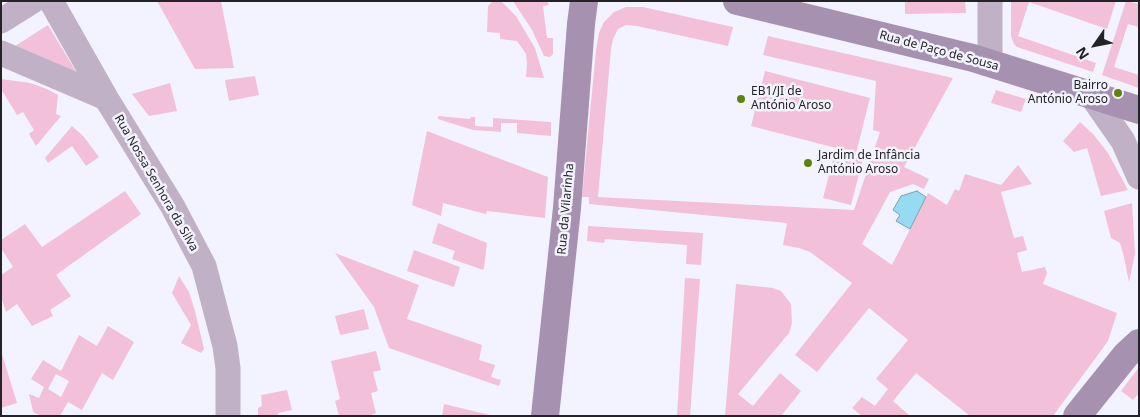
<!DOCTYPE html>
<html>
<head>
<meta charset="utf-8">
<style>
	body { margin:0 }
	#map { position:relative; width:1140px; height:417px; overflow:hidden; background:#f2f3fe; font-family:"Noto Sans",sans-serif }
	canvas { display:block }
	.frame { position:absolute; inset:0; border:2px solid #242428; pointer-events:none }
	.north { position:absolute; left:1070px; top:20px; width:50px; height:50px; -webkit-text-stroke:4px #f2f3fe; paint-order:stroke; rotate:237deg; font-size:14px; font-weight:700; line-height:20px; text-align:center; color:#242428 }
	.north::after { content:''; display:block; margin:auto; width:18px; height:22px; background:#242428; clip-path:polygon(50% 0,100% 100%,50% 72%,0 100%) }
</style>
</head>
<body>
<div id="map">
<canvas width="1140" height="417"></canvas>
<div class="frame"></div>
<div class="north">N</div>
</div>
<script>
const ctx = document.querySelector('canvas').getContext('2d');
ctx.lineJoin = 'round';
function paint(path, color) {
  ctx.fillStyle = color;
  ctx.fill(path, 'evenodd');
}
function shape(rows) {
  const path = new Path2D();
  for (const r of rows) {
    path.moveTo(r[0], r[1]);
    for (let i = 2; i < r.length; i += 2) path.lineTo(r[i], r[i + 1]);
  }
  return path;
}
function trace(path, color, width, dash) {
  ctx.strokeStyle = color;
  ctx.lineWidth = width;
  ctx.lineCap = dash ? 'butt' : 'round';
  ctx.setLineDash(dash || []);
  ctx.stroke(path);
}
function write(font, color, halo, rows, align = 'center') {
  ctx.font = font + ' "Noto Sans",sans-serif';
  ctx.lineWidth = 5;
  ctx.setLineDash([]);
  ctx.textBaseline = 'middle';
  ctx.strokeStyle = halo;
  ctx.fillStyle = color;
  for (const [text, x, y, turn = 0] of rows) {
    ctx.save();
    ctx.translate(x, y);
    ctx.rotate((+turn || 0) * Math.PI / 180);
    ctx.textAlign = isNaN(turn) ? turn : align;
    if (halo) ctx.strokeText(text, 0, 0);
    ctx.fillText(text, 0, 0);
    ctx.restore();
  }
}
const green = shape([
	[157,1,221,1,234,68,195,69],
	[493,1,501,1,516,16,535,48,544,78,526,77,527,64,526,54,517,41,500,39,500,33,487,32,488,6],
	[513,1,547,1,549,5,543,6,547,38,553,38,553,54,550,57,544,56,532,30],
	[905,1,965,1,966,13,905,14],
	[1011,1,1116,1,1107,29,1029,2,1018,36,1096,63,1093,72,1017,47,1014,44,1011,36],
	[1126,1,1139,4,1139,27,1128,24,1114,67,1139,75,1139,88,1102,75],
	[626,7,643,7,733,27,728,46,637,26,626,25,618,29,613,39,611,49,598,197,854,210,880,132,873,130,876,81,763,55,768,36,953,78,904,167,929,179,924,189,913,184,890,192,862,244,892,265,928,193,947,205,955,189,959,191,965,174,1001,185,1018,165,1032,184,1001,192,1014,238,1023,236,1027,250,1017,253,1022,272,1045,267,1047,273,1043,284,1117,313,1108,341,1053,416,970,416,916,373,893,401,910,416,862,416,852,408,862,397,875,406,888,389,876,379,908,340,869,308,817,372,795,355,852,283,810,252,799,248,783,245,787,223,589,204,589,197,582,197,596,50,599,33,604,22,614,12],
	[48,25,80,78,15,46],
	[765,71,870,98,856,153,864,155,851,205,823,198,836,148,751,126],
	[255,76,259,95,229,101,225,80],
	[1,79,30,83,47,89,58,95,56,114,61,116,36,146,29,134,34,130,23,112,17,115,1,89],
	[170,83,177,111,149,116,132,94],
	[996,90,1026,99,1021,112,991,103],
	[438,116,470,119,471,117,475,117,475,126,493,127,493,118,551,122,551,136,517,133,517,123,501,123,501,132,473,130,438,119],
	[1080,122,1093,134,1108,153,1128,190,1101,196,1087,148,1074,152,1063,141],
	[72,126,84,137,99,157,86,166,72,146,48,163,45,158],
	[427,131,548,177,545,218,487,211,486,214,443,203,441,216,412,205],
	[125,191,141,214,56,275,71,296,50,310,53,316,32,326,17,304,6,312,1,297,1,275,13,267,1,248,1,240,25,224,42,247],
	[1132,203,1135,254,1129,282,1123,253,1120,243,1111,238,1104,211],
	[438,223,487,243,484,268,483,270,452,259,455,251,432,243],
	[588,226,703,233,701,265,686,264,687,245,605,239,604,243,587,241],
	[414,250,460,267,454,287,407,271],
	[335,253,419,285,407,319,482,345,479,360,495,365,491,377,501,380,499,386,389,348,374,307],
	[179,276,189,292,195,311,204,349,201,353,181,343,191,325,172,293],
	[685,278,700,279,690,416,677,416],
	[736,284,773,288,781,291,791,304,792,323,789,333,738,394,753,406,780,373,801,391,781,416,725,416],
	[364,309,369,329,340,335,335,316],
	[108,326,134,342,113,380,102,373,82,410,68,402,60,416,41,416,33,412,29,394,39,398,44,387,31,379,43,360,61,371,79,335,97,346],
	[56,374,69,381,61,397,48,389],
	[1,351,17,403,1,408],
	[376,351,381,370,373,372,378,391,371,393,376,413,368,416,339,416,335,401,340,399,331,361],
	[1139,367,1139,393,1133,400,1121,391],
	[287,390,292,410,278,413,278,416,258,416,258,408,262,406,261,395],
	[444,404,490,415,490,416,442,416]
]);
const water = shape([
	[917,191,926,197,910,229,896,221,900,215,893,210,901,196,917,191]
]);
const street = shape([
	[51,1,106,98,173,207,204,266,225,346,228,368,228,416],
	[1,21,33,1],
	[1,53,106,98],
	[990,64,990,1],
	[1091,95,1123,141,1139,177]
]);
const secondary = shape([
	[737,1,973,58,1139,110],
	[545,416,567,208,581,24,584,1],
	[1077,416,1126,355,1139,343]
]);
const markers = [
	[1118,93,5,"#5c8409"],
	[741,99,5,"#5c8409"],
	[808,163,5,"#5c8409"]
];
const streetNames = [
	["Rua de Paço de Sousa",939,51,15],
	["Rua Nossa Senhora da Silva",156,183,60],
	["Rua da Vilarinha",566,209,-85]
];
const poiNames = [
	["Bairro",1108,86,"right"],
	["António Aroso",1108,100,"right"],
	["EB1/JI de",751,92],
	["António Aroso",751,106],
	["Jardim de Infância",818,156],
	["António Aroso",818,170]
];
paint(green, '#f3c0d9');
paint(water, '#97dbf2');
trace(water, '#74a4b5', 1);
trace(street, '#c0b1c7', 25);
trace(secondary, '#a791b0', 28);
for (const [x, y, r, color] of markers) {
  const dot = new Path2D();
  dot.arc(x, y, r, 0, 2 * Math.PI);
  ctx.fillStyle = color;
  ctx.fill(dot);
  trace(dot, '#f2f3fe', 2);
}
write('12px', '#242428', '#f2f3fe', streetNames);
write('12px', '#242428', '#f2f3fe', poiNames, 'left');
</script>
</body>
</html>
